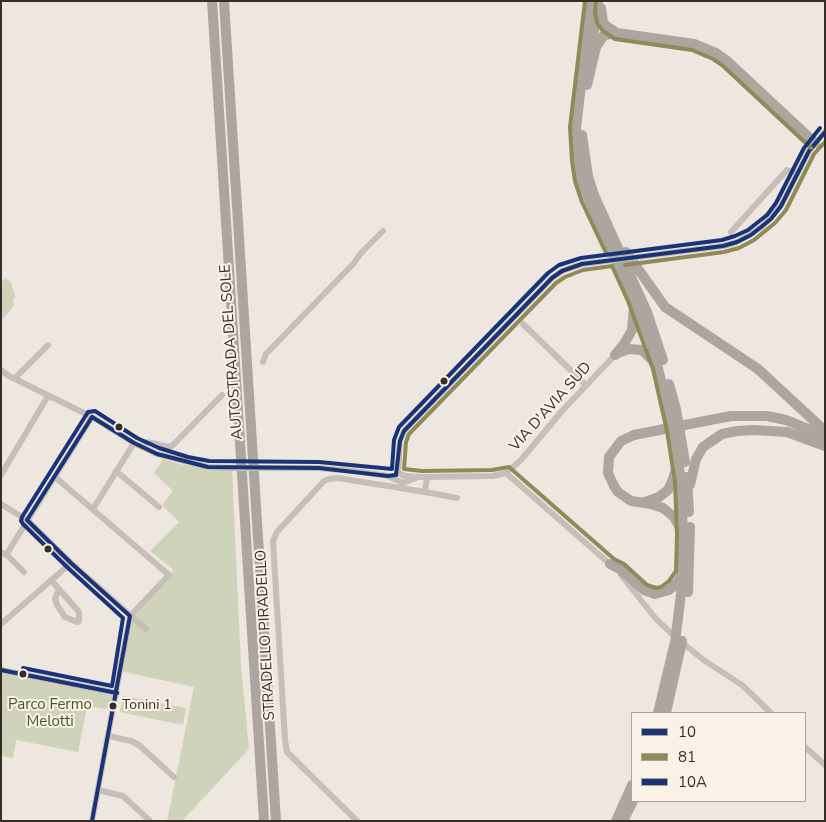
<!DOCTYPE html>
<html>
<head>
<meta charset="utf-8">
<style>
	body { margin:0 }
	#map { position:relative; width:826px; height:822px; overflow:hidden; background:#ede7e0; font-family:"Nunito Sans",sans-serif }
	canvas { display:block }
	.frame { position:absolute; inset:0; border:2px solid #372c27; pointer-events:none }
	.legend { position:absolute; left:631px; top:712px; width:175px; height:90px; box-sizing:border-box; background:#faf2e6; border:1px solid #aca39a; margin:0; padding:6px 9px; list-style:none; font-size:15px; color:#372c27 }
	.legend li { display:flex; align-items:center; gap:10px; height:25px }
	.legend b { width:25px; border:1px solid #aca39a }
</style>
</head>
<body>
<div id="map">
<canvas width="826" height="822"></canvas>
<div class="frame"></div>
<ul class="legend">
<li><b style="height:6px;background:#193476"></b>10</li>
<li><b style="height:6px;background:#908b56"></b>81</li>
<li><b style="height:6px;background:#193476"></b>10A</li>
</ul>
</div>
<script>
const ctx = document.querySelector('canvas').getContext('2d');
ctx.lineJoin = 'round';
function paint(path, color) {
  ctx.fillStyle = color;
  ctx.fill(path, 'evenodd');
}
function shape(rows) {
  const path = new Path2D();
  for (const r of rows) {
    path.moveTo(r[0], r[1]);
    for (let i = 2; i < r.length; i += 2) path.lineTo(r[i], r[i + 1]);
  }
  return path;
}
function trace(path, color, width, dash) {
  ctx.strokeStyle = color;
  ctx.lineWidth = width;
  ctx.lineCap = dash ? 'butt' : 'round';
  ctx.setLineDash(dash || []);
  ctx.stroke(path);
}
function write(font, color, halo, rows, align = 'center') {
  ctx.font = font + ' "Nunito Sans",sans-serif';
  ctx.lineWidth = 4;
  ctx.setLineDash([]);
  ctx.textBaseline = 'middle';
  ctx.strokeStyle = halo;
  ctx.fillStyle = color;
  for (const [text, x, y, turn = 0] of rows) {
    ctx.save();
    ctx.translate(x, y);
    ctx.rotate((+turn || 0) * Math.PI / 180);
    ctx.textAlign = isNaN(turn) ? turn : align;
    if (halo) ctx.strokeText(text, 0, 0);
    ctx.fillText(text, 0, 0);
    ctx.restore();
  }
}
const green = shape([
	[5,278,11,282,15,296,13,300,14,306,1,321,1,282],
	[163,459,179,464,198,467,232,469,241,667,249,749,182,821,167,821,194,687,120,671,130,616,174,570,150,551,179,522,162,505,173,491,154,473],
	[1,671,114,694,111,710,87,706,78,752,16,740,13,758,1,756],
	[123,696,186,708,183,725,120,712]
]);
const minor = shape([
	[731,232,787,170,797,173],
	[653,255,723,246,737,242,762,227,781,206,809,151,825,132],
	[523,324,586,385],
	[263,362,266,354,354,263,361,253,383,231],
	[1,370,9,376,92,417,134,443,157,454,208,467,233,468],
	[15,378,48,345],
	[142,447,144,443,147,442,169,447,173,445,222,395],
	[262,468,319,468,354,471,388,476,403,483,416,478],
	[116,471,159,507],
	[398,472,404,476,422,477,493,476,506,473,521,460,562,411,615,355],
	[506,473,612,566],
	[1,475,48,396],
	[388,476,395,476,398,472,400,441,404,431,552,278,562,271,582,264],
	[55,477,169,575,130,616],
	[427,477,425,492,457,498],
	[1,504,27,520,71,563,146,629],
	[93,509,134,443],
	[1,552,8,556,24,572],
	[6,555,92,417],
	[621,575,656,619,672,634],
	[51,580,79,612,79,621,77,622,65,617,57,605,55,599,59,589],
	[1,624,71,563],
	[685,645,705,661,742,685,771,713],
	[1,670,117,693],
	[109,736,131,741,139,745,174,777],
	[805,747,825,765],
	[98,790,123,796,150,821],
	[92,821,130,616],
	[357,821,287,752,285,740,273,541,277,532,324,481,329,479,338,478,425,492]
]);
const highway = shape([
	[212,1,264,821],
	[224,1,276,821],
	[591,1,576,128,576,144,581,179,597,221,634,299,653,348,673,430,681,481,683,535,681,594,675,642,658,713],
	[601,8,603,22,606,26,617,33],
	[591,53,598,1],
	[587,85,596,47,604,35,617,33,694,44,716,53,726,60,815,143],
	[582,135,588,176,594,195,647,312,663,360],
	[626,252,665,307,758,369,825,431],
	[618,353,628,349,642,350,656,364],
	[615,355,624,344,632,330,634,307],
	[669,384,676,409,685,462],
	[705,421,731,416,767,416,786,420,825,436],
	[634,435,621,441,609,457,608,473,614,486,618,492,631,501,651,504,663,508,674,517,682,531],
	[687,477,689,512],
	[690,485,696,459,703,447,722,434,737,431,754,430,787,432,825,446],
	[645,502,659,497,668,490,673,479,677,465],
	[610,564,620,569,644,590,655,594,669,590,678,582,682,574],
	[688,592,690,527],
	[666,713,682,641],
	[616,821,632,785],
	[623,821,633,801]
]);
const minorBridge = shape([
	[582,264,653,255],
	[233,468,262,468]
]);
const highwayBridge = shape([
	[634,435,705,421]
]);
const bus1 = shape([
	[92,417,134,443,157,454,208,467,319,468,388,476,396,475],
	[396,475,400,441,404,431,552,278,562,271,582,264,723,246,737,242,751,235,771,219,781,206,809,151,825,132],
	[27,520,71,563,130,616],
	[27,520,92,417],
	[1,670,117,693],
	[92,821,130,616]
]);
const bus2 = shape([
	[585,1,570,127,572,161,575,181,582,202,607,255],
	[596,1,595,12,597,23,603,31,615,39,692,50,713,59,722,65,811,148],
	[625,265,724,252,739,248,754,240,775,223,786,210,814,154,825,142],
	[612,266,628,301,653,369,667,431,675,482,677,535,676,571,669,581,661,587,656,588,647,585,624,564,614,559,509,467,492,470,422,471,404,469,406,442,409,434,556,283,565,277,583,270,612,266]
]);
const bus3 = shape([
	[23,668,112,686,123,618,67,567,23,524,21,521,22,517,88,412,95,411,137,438,159,448,188,457,209,461,319,462,392,469,394,440,399,427,548,273,559,265,581,258,722,240,735,236,748,230,767,215,776,203,804,148,820,128]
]);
const markers = [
	[444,381,4.5,"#372c27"],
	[119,427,4.5,"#372c27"],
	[48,549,4.5,"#372c27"],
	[23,674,4.5,"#372c27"],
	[113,706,4.5,"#372c27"]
];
const busNames = [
	["Tonini 1",122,706]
];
const streetNames = [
	["AUTOSTRADA DEL SOLE",232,352,-94],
	["VIA D'AVIA SUD",551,407,-48],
	["STRADELLO PIRADELLO",266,635,-93]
];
const parkNames = [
	["Parco Fermo",50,705],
	["Melotti",50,722]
];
paint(green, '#ced3b9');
trace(minor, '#c6bfb9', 6);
trace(highway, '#aca69f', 10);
trace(minorBridge, '#c6bfb9', 6);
trace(highwayBridge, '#aca69f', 10);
trace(bus1, '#193476', 4);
trace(bus2, '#908b56', 4);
trace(bus3, '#193476', 4);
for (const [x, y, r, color] of markers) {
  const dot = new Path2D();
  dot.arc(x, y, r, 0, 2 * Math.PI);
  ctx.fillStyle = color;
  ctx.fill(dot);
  trace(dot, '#faf2e6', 2);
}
write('14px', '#372c27', '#faf2e6', busNames, 'left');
write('15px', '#372c27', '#faf2e6', streetNames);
write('15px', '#455729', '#faf2e6', parkNames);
</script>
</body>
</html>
